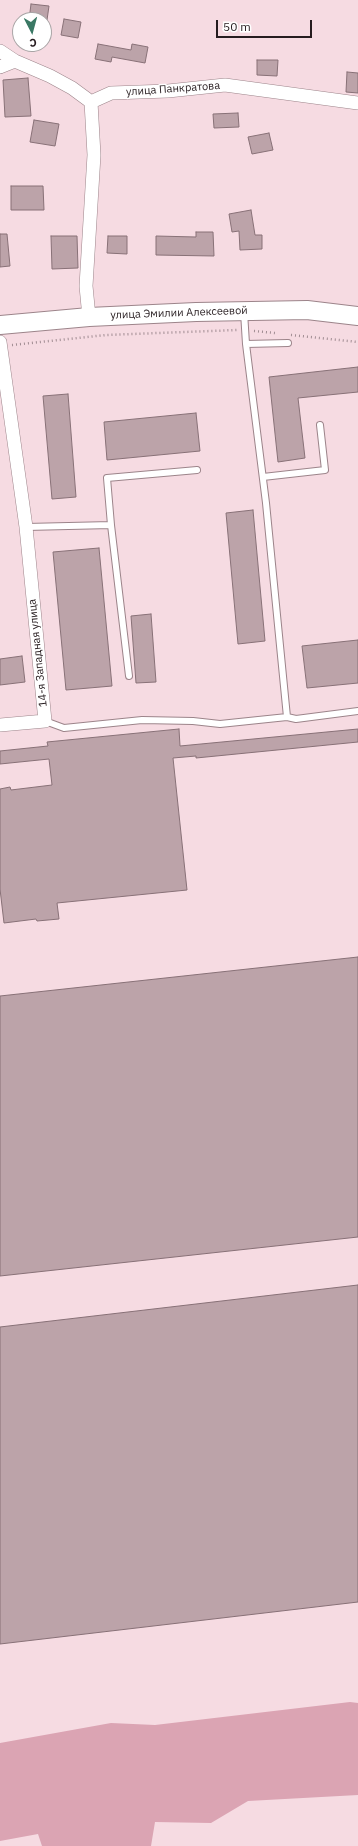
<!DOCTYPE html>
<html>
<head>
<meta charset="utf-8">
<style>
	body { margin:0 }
	#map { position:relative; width:358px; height:1846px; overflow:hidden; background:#f6dbe2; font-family:"IBM Plex Sans",sans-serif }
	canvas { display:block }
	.north { position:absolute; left:12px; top:12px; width:40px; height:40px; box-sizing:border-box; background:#fff; border:1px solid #a8a4a5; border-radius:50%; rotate:174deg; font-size:11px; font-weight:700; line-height:16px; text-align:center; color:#261c1f }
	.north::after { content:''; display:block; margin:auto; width:14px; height:18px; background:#3a7864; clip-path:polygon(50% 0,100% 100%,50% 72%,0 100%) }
	.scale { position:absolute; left:216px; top:20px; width:96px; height:18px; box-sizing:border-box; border:2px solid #261c1f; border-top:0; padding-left:5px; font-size:12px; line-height:14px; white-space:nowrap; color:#261c1f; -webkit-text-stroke:3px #fff; paint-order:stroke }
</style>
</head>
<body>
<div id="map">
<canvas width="358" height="1846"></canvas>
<div class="north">С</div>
<div class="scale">50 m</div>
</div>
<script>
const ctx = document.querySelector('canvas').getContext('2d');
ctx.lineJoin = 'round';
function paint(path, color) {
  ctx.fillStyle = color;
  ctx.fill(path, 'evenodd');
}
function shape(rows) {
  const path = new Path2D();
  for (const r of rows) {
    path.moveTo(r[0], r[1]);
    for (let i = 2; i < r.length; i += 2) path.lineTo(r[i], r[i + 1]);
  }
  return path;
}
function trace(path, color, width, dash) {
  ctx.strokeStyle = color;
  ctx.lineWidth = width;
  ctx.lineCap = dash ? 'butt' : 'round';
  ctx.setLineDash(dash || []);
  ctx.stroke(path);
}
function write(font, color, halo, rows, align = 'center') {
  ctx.font = font + ' "IBM Plex Sans",sans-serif';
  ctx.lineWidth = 3;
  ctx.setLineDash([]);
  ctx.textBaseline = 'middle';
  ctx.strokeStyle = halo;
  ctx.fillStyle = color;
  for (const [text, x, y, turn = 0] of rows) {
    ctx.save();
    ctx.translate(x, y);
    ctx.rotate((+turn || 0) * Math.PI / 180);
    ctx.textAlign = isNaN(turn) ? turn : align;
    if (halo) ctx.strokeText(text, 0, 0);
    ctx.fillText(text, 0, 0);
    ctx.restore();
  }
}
const green = shape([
	[350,1702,358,1703,358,1795,248,1801,211,1823,155,1822,151,1846,42,1846,38,1834,0,1841,0,1743,111,1723,155,1725]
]);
const building = shape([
	[31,4,49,6,47,20,29,20,31,4],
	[64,19,81,22,78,38,61,35,64,19],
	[98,44,131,50,132,44,148,47,145,63,112,57,111,62,95,59,98,44],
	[257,60,278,60,277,76,257,75,257,60],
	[347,72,358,73,358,93,346,92,347,72],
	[28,78,31,116,5,117,3,80,28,78],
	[238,113,239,127,214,128,213,114,238,113],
	[34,120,59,124,55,146,30,142,34,120],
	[269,133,273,150,252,154,248,137,269,133],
	[11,186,43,186,44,210,11,210,11,186],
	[251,210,255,235,262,235,262,249,240,250,239,231,232,232,229,214,251,210],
	[196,232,213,232,214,256,156,255,156,236,196,237,196,232],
	[0,234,7,234,10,266,0,267,0,234],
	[51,236,77,236,78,268,52,269,51,236],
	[108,236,127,236,127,254,107,253,108,236],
	[358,367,358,392,298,398,305,458,278,462,269,377,358,367],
	[68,394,76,497,52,499,43,396,68,394],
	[196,413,200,451,107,460,104,422,196,413],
	[253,510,265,641,238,644,226,513,253,510],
	[99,548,112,686,66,690,53,552,99,548],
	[151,614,156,682,136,683,131,616,151,614],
	[358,640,358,683,307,688,302,646,358,640],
	[22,656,25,682,0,685,0,659,22,656],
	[179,729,180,746,358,729,358,742,196,758,196,756,173,758,187,890,57,903,59,919,37,921,36,919,4,923,0,889,0,789,10,787,11,790,52,785,49,759,0,764,0,751,48,746,47,742,179,729],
	[358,957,358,1237,0,1276,0,996,358,957],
	[358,1285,358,1602,0,1644,0,1327,358,1285]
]);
const path = shape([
	[254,331,275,333],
	[291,335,358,342],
	[12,345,106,335,237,330]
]);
const lane = shape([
	[244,312,246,344,288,343],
	[246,344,266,503,287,717,296,719,358,711],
	[263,477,325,470,320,425],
	[111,525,129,676],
	[26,527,111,525,107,478,197,470],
	[45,721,64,728,142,720,193,721,220,724,287,717]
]);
const street = shape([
	[0,51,15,61],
	[0,67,15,61,50,76,72,88,91,102,111,93,168,91,225,85,358,103],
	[89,317,86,286,94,155,91,102],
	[0,342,26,527,45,721,0,725]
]);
const secondary = shape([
	[0,325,89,317,196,312,307,310,358,316]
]);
const streetNames = [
	["улица Панкратова",173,89,-4],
	["улица Эмилии Алексеевой",179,313,-2],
	["14-я Западная улица",38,653,-96]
];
paint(green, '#dba4b3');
paint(building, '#bca3a9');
trace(building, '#887177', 1);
trace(lane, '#9c848a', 8);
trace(street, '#9c848a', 14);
trace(secondary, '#9c848a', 20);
trace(path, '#a08c92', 2.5, [1, 3]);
trace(lane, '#fff', 6);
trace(street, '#fff', 13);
trace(secondary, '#fff', 18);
write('11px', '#261c1f', '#fff', streetNames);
</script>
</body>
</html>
